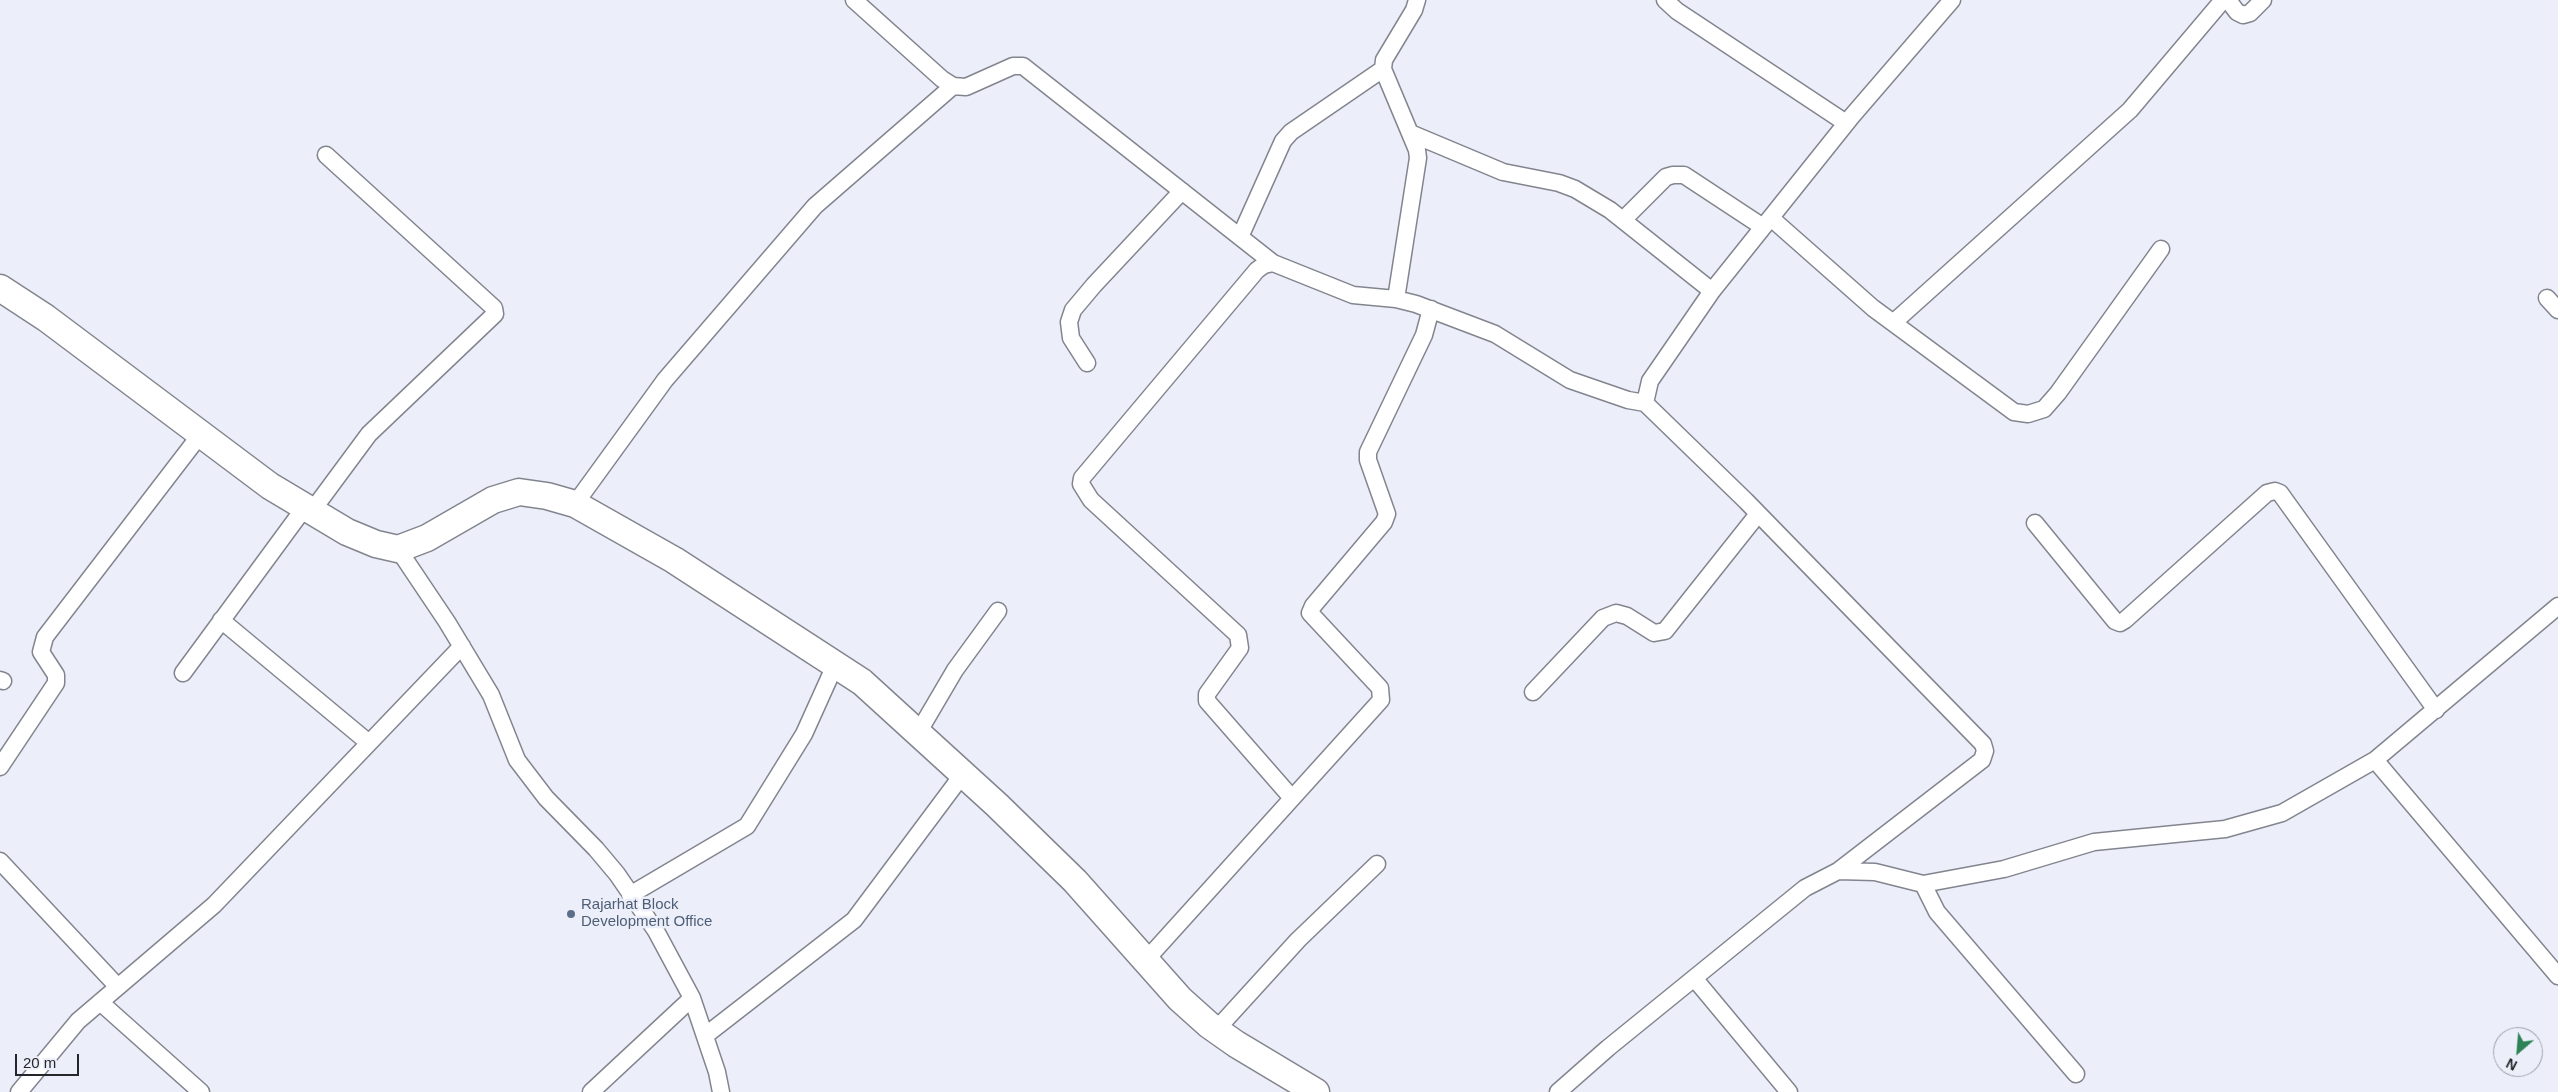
<!DOCTYPE html>
<html>
<head>
<meta charset="utf-8">
<style>
	body { margin:0 }
	#map { position:relative; width:2558px; height:1092px; overflow:hidden; background:#eceffa; font-family:Arial,sans-serif }
	canvas { display:block }
	.north { position:absolute; left:2493px; top:1027px; width:50px; height:50px; box-sizing:border-box; background:#eceffa; border:1px solid #9c9fa7; border-radius:50%; rotate:207deg; font-size:14px; font-weight:700; line-height:20px; text-align:center; color:#25262a }
	.north::after { content:''; display:block; margin:auto; width:18px; height:22px; background:#2e8356; clip-path:polygon(50% 0,100% 100%,50% 72%,0 100%) }
	.scale { position:absolute; left:15px; top:1054px; width:64px; height:22px; box-sizing:border-box; border:2px solid #25262a; border-top:0; padding-left:6px; font-size:15px; line-height:18px; white-space:nowrap; color:#25262a; -webkit-text-stroke:4px #eceffa; paint-order:stroke }
</style>
</head>
<body>
<div id="map">
<canvas width="2558" height="1092"></canvas>
<div class="north">N</div>
<div class="scale">20 m</div>
</div>
<script>
const ctx = document.querySelector('canvas').getContext('2d');
ctx.lineJoin = 'round';
function shape(rows) {
  const path = new Path2D();
  for (const r of rows) {
    path.moveTo(r[0], r[1]);
    for (let i = 2; i < r.length; i += 2) path.lineTo(r[i], r[i + 1]);
  }
  return path;
}
function trace(path, color, width, dash) {
  ctx.strokeStyle = color;
  ctx.lineWidth = width;
  ctx.lineCap = dash ? 'butt' : 'round';
  ctx.setLineDash(dash || []);
  ctx.stroke(path);
}
function write(font, color, halo, rows, align = 'center') {
  ctx.font = font + ' Arial,sans-serif';
  ctx.lineWidth = 5;
  ctx.setLineDash([]);
  ctx.textBaseline = 'middle';
  ctx.strokeStyle = halo;
  ctx.fillStyle = color;
  for (const [text, x, y, turn = 0] of rows) {
    ctx.save();
    ctx.translate(x, y);
    ctx.rotate((+turn || 0) * Math.PI / 180);
    ctx.textAlign = isNaN(turn) ? turn : align;
    if (halo) ctx.strokeText(text, 0, 0);
    ctx.fillText(text, 0, 0);
    ctx.restore();
  }
}
const minor = shape([
	[854,0,942,79,953,86,966,87,1013,66,1023,66,1273,263],
	[1665,0,1677,11,1846,123],
	[2228,0,2237,12,2243,15,2250,13,2263,0],
	[1410,133,1503,172,1559,183,1575,189,1610,210,1712,291],
	[1771,218,1873,308,2014,412,2028,414,2044,409,2058,393,2161,249],
	[1623,220,1666,177,1673,175,1684,175,1763,227],
	[1240,237,1283,141,1291,132,1383,69],
	[2547,298,2558,310],
	[1396,299,1418,158,1417,150,1383,69,1384,60,1414,10,1417,0],
	[1893,323,2130,110,2223,0],
	[1087,363,1071,338,1069,322,1073,310,1094,285,1182,191],
	[575,504,665,380,815,206,953,86],
	[312,511,369,434,495,314,494,308,326,155],
	[2035,523,2115,621,2120,623,2125,620,2267,493,2275,491,2280,493,2436,710],
	[398,549,447,622,491,695,517,760,546,798,596,849,617,874,656,931,692,998,717,1072,721,1092],
	[221,620,369,743],
	[183,673,305,507],
	[0,680,3,681],
	[1533,692,1603,618,1616,613,1627,616,1654,633,1665,631,1758,514],
	[918,733,955,670,998,611],
	[2375,760,2558,976],
	[0,767,56,683,56,675,41,652,45,637,200,435],
	[1291,797,1207,701,1207,694,1240,648,1238,635,1091,500,1081,484,1082,478,1257,270,1264,265,1273,263,1353,295,1396,299,1416,304,1495,334,1570,380,1628,400,1645,403],
	[0,861,118,987],
	[1838,871,1982,760,1985,751,1983,744,1746,501,1645,403,1650,381,1712,291,1852,116,1952,0],
	[1923,884,1937,912,2076,1074],
	[630,895,747,826,804,734,836,663],
	[1146,960,1381,700,1380,688,1310,613,1313,606,1384,522,1387,514,1368,460,1368,452,1424,335,1431,309],
	[1694,978,1789,1092],
	[100,1002,201,1092],
	[1216,1030,1298,940,1377,864],
	[706,1035,854,920,963,774],
	[19,1092,78,1021,214,905,462,646],
	[591,1092,692,998],
	[1558,1092,1608,1048,1805,888,1838,871,1875,872,1923,884,2004,869,2094,842,2225,829,2282,813,2375,760,2558,606]
]);
const primary = shape([
	[0,288,46,318,270,486,347,532,376,544,398,549,427,538,493,500,519,492,547,496,575,504,674,560,862,682,997,805,1075,881,1180,999,1209,1025,1236,1044,1316,1092]
]);
const markers = [
	[571,914,5,"#5c6f8a"]
];
const serviceNames = [
	["Rajarhat Block",581,905],
	["Development Office",581,922]
];
trace(minor, '#82858e', 19);
trace(primary, '#82858e', 29);
trace(minor, '#fff', 16);
trace(primary, '#fff', 26);
for (const [x, y, r, color] of markers) {
  const dot = new Path2D();
  dot.arc(x, y, r, 0, 2 * Math.PI);
  ctx.fillStyle = color;
  ctx.fill(dot);
  trace(dot, '#eceffa', 2);
}
write('15px', '#4e5e75', '#eceffa', serviceNames, 'left');
</script>
</body>
</html>
